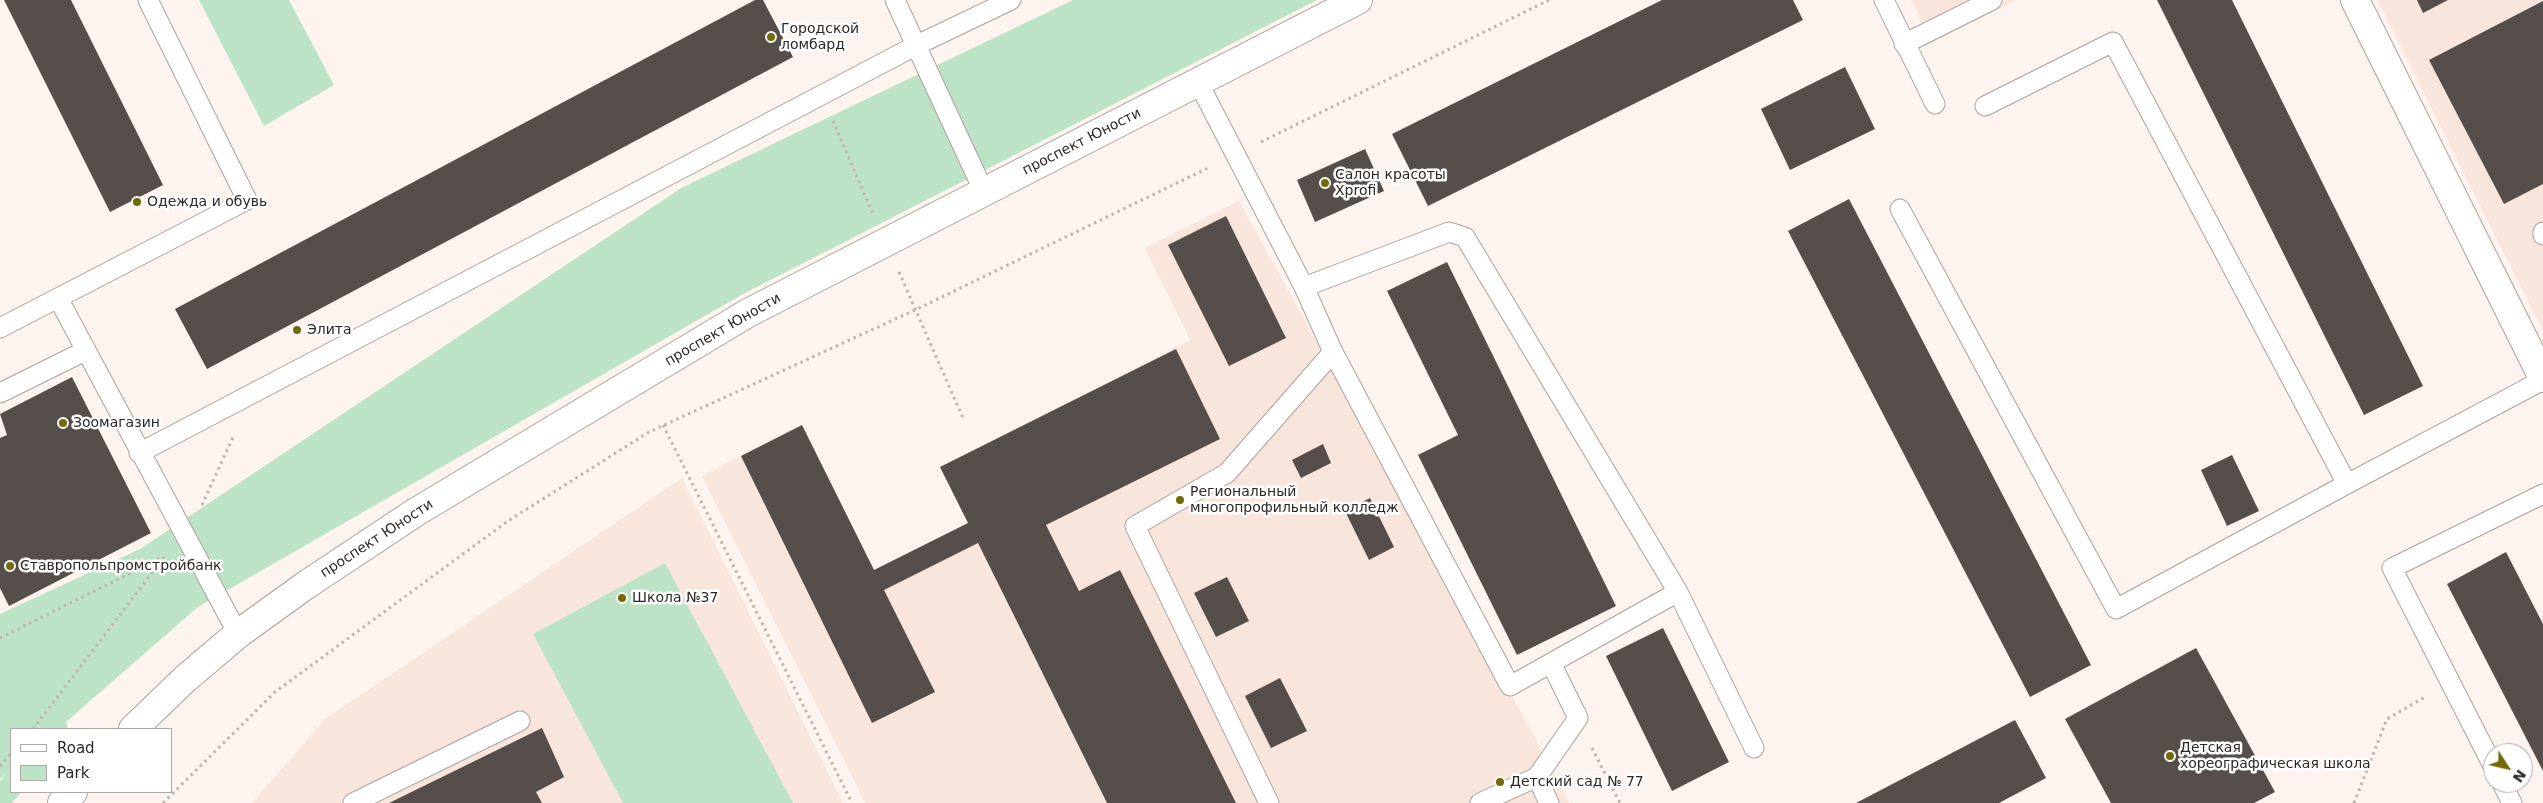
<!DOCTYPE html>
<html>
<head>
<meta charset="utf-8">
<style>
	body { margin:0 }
	#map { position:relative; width:2543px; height:803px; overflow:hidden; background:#fef4ef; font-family:"DejaVu Sans",sans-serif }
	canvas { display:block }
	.legend { position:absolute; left:10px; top:728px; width:162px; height:65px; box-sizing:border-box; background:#fff; border:1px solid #aba9a8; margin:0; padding:6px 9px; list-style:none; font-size:15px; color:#2c2826 }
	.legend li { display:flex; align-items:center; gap:10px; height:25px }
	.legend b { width:25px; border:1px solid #aba9a8 }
	.north { position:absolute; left:2483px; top:743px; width:50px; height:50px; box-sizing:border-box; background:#fff; border:1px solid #aba9a8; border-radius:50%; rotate:125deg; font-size:14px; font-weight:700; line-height:20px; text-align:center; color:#2c2826 }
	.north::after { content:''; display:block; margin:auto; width:18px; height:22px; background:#726a04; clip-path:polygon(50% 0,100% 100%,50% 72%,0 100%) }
</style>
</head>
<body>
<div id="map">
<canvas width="2543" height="803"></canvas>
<ul class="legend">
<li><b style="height:6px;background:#fff"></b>Road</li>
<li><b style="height:14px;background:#bde3c7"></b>Park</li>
</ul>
<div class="north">N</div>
</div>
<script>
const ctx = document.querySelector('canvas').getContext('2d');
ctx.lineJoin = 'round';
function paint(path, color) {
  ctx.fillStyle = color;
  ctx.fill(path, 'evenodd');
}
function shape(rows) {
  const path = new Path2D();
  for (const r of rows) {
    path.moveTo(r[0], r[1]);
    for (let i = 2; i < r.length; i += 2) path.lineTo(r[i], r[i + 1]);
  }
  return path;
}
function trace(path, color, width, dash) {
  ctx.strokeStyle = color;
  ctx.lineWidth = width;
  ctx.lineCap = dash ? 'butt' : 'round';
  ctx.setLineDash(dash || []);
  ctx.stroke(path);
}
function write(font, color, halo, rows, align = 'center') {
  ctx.font = font + ' "DejaVu Sans",sans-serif';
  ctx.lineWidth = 5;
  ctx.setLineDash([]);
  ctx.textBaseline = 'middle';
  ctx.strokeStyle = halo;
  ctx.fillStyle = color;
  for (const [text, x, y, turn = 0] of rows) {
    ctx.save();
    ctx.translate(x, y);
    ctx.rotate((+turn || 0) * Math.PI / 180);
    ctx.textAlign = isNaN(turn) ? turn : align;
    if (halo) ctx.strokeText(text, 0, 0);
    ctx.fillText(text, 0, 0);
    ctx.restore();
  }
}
const built = shape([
	[1911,0,2017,0,1932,43],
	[2377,0,2543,0,2543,331],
	[1239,201,1534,736,1569,803,865,803,702,476,802,425,874,570,968,524,940,467,1190,340,1145,248],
	[682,478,843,803,252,803,325,719]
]);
const green = shape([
	[199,0,289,0,334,85,264,126],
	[1073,0,1317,0,743,294,198,607,66,722,68,729,11,729,11,792,21,792,12,803,0,803,0,781,6,774,0,779,0,614,140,549,681,188],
	[665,563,793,803,623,803,533,634]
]);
const building = shape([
	[4,0,71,0,163,185,110,212],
	[755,0,763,0,793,57,207,369,175,309],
	[1662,0,1793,0,1803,20,1428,206,1392,134],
	[2157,0,2232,0,2423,386,2364,415],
	[2417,0,2448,0,2423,13],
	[2543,1,2543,184,2504,204,2429,60],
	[1845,67,1875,129,1790,170,1761,109],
	[1365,149,1384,191,1315,222,1297,180],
	[1849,199,2091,665,2030,697,1788,231],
	[1226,216,1286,338,1229,366,1168,245],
	[1447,262,1616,606,1517,655,1418,455,1458,435,1387,291],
	[1176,349,1220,439,1046,525,1079,591,1120,570,1236,803,1107,803,978,543,884,590,935,692,872,723,741,456,802,425,874,570,968,523,940,467],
	[72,377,151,533,9,606,0,588,0,438,7,435,0,414],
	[1323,444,1331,463,1301,478,1292,460],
	[2232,455,2259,511,2227,526,2201,470],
	[1370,498,1394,547,1369,560,1345,511],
	[2506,552,2543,624,2543,771,2447,584],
	[1227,577,1249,621,1216,637,1194,593],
	[1663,628,1729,762,1672,791,1606,656],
	[2196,648,2275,792,2254,803,2111,803,2065,719],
	[1280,678,1307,731,1271,748,1245,696],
	[2015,720,2046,778,1999,803,1856,803],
	[542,728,564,777,536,792,542,803,389,803]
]);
const path = shape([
	[833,121,873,214],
	[1261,142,1549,0],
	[899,272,963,418],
	[663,425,852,803],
	[202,505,233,437],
	[0,638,163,557],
	[33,729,164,557],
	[1592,748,1620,803],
	[0,766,11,754],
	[163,803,275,692,508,521,649,432,915,310,1210,167],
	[2354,803,2387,719,2425,697]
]);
const service = shape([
	[895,0,984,192],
	[1884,0,1935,104],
	[1904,44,1992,0],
	[1198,82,1304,287,1333,352,1510,686,1678,592],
	[1985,106,2113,42,2347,484],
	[1900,209,2116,609,2347,484,2543,380],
	[2543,232,2543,235],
	[1304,287,1449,232,1465,237,1678,592,1754,748],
	[58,298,238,634],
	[0,328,247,200,148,0],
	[0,393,85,351],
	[139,453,917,45,1011,0],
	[2493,766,2392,568,2543,494],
	[2502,783,2512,803],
	[353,803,520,721],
	[1269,803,1135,526,1227,473,1333,352],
	[1480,803,1537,777],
	[1549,803,1537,777,1578,718,1551,663]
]);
const minor = shape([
	[2355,0,2543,378]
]);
const secondary = shape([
	[133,729,185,679,238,634,306,585,416,512,748,313,1358,0],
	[62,803,73,792]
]);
const markers = [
	[771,37,5,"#726a04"],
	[1325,183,5,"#726a04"],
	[137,202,5,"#726a04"],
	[297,330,5,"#726a04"],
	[63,423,5,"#726a04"],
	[1180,500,5,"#726a04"],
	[10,566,5,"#726a04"],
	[622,598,5,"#726a04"],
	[2170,756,5,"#726a04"],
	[1500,782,5,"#726a04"]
];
const poiNames = [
	["Городской",781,29],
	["ломбард",781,45],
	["Салон красоты",1335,175],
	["Xprofi",1335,191],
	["Одежда и обувь",147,202],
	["Элита",307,330],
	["Зоомагазин",73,423],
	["Региональный",1190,492],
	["многопрофильный колледж",1190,508],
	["Ставропольпромстройбанк",20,566],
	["Школа №37",632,598],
	["Детская",2180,748],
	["хореографическая школа",2180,764],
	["Детский сад № 77",1510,782]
];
const streetNames = [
	["проспект Юности",1082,142,-27],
	["проспект Юности",723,330,-30],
	["проспект Юности",377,539,-33]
];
paint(built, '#f8e6dd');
paint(green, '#bde3c7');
paint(building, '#564e4a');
trace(service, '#aba29d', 21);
trace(minor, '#aba29d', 30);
trace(secondary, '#aba29d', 30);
trace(path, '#bdb4b0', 3, [2.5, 4]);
trace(service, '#fff', 19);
trace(minor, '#fff', 28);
trace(secondary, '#fff', 28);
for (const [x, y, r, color] of markers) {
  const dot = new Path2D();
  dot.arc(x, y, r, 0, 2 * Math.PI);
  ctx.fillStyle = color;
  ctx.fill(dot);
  trace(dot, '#fff', 2);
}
write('14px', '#2c2826', '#fff', poiNames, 'left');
write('14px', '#2c2826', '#fff', streetNames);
</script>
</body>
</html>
